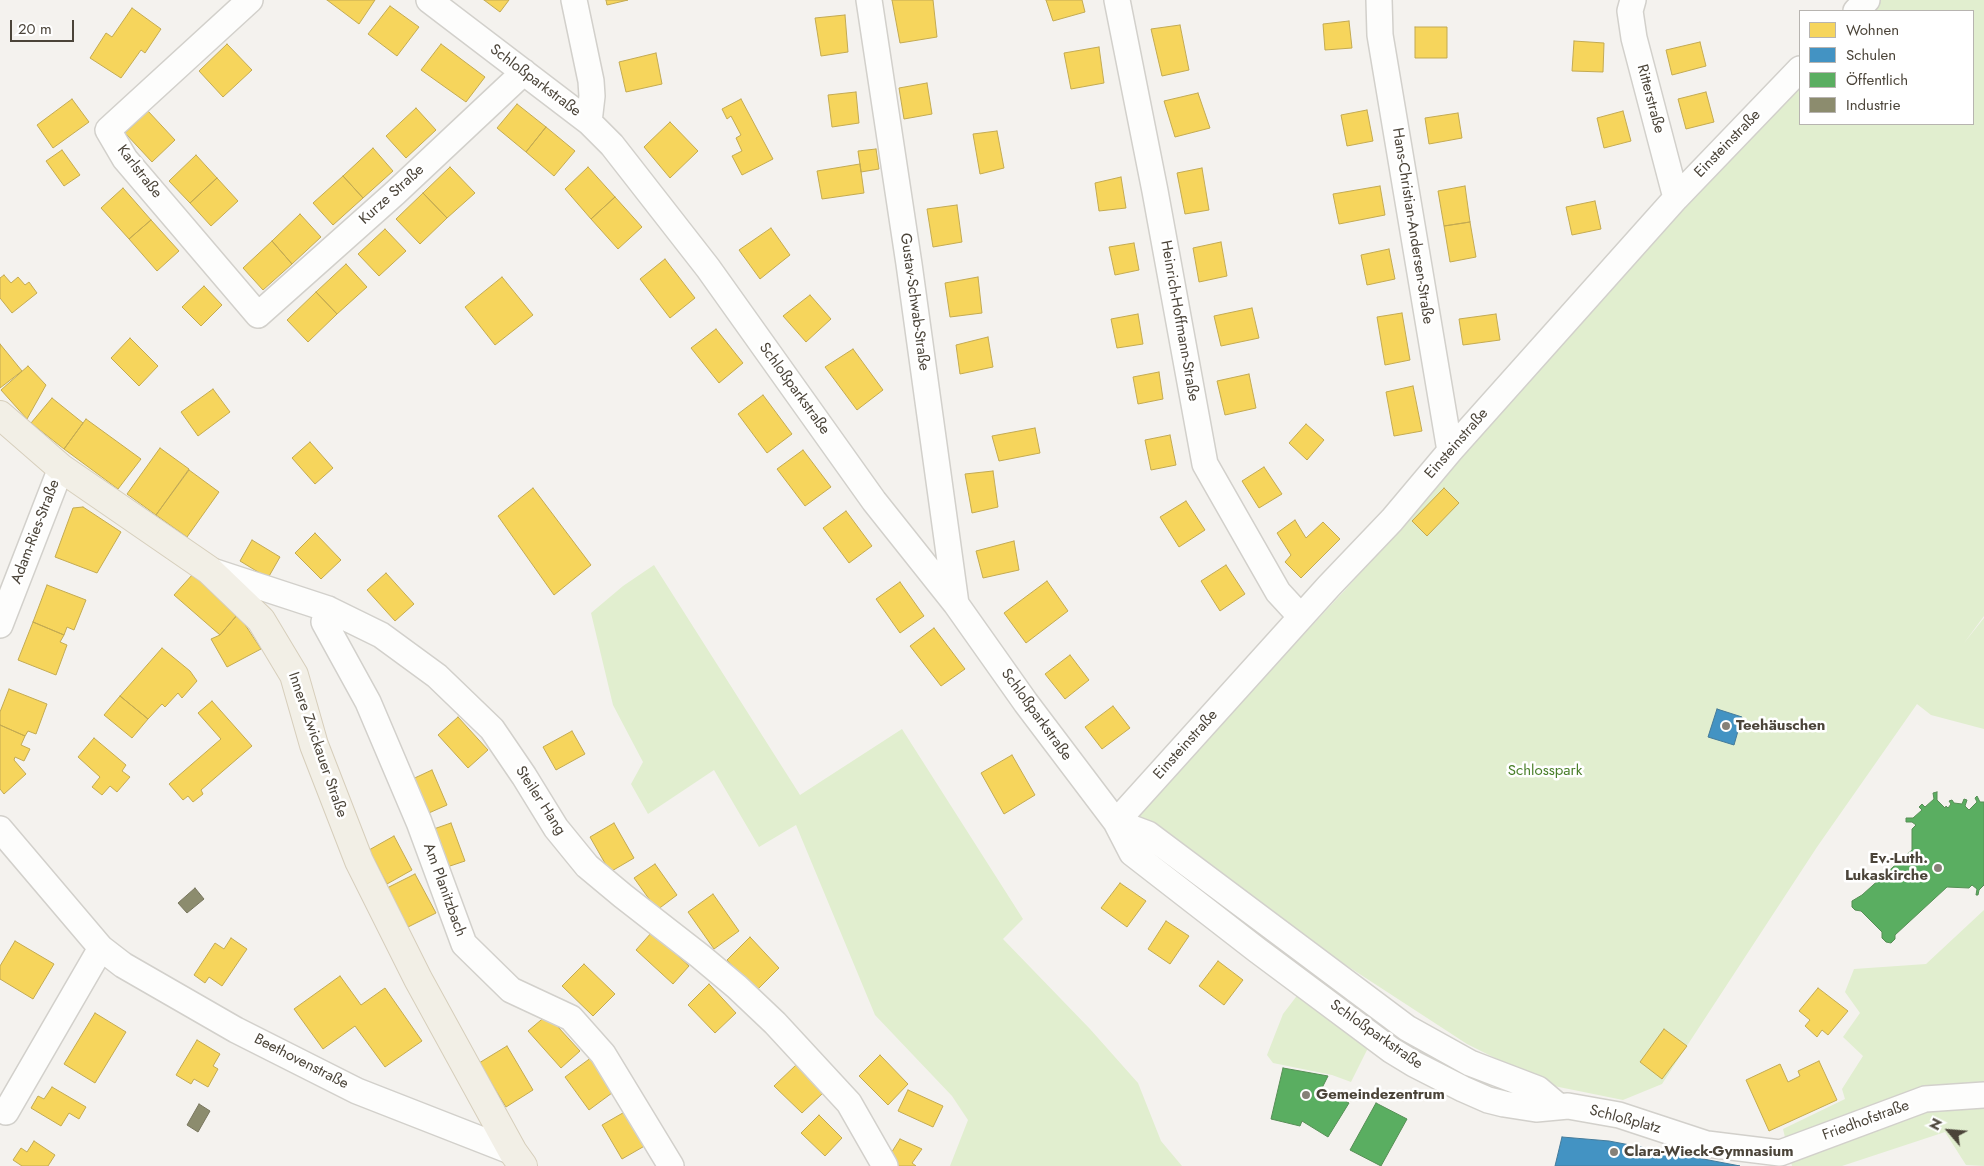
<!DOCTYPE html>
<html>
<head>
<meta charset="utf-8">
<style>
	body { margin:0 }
	#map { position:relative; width:1984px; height:1166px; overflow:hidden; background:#f4f2ee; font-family:Jost,sans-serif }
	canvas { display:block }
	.legend { position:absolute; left:1799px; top:10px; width:175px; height:115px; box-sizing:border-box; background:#fff; border:1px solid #b7b4b0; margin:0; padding:6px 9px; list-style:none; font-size:15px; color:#4b4439 }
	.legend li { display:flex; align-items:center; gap:10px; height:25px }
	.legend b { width:25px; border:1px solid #b7b4b0 }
	.north { position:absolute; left:1924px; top:1106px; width:50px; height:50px; -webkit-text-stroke:4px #fff; paint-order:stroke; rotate:297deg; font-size:14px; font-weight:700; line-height:20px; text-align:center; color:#4b4439 }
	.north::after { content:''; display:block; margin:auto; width:18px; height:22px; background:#4b4439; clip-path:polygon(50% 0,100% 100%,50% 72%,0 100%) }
	.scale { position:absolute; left:10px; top:20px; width:64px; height:22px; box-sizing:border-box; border:2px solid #4b4439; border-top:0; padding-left:6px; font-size:15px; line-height:18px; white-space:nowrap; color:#4b4439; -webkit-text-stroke:4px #fff; paint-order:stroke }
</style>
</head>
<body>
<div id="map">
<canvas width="1984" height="1166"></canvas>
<ul class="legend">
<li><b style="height:14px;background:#f6d55c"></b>Wohnen</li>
<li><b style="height:14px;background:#4393c3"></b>Schulen</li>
<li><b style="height:14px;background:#5aae61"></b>Öffentlich</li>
<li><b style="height:14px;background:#8c8c6e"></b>Industrie</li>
</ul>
<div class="north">N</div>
<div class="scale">20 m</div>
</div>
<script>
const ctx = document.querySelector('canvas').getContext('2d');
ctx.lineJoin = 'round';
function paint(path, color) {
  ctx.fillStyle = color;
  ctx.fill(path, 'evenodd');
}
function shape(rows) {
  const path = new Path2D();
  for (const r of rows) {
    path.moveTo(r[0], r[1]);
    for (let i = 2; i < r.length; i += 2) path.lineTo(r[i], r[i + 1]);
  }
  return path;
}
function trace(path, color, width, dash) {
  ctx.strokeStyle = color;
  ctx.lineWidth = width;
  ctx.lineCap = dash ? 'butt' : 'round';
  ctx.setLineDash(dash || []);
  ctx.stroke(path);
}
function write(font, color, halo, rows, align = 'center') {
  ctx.font = font + ' Jost,sans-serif';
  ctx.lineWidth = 5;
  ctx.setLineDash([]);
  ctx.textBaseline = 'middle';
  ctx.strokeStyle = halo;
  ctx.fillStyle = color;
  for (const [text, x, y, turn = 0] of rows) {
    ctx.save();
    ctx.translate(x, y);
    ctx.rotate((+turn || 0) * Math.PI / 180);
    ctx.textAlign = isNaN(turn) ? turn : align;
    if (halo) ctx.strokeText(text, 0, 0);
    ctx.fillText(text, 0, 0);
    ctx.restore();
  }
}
const green = shape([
	[1880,0,1984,0,1984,616,1964,643,1984,618,1984,729,1931,715,1917,704,1817,847,1662,1084,1623,1100,1549,1085,1467,1044,1269,915,1135,816,1346,589,1680,210,1800,84,1800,124,1973,124,1973,11,1869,11],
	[654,565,800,795,902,729,1023,919,1003,939,1090,1029,1138,1083,1161,1141,1182,1166,950,1166,968,1120,952,1096,875,1015,796,825,759,847,714,770,648,814,631,784,643,762,613,705,591,613,623,586],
	[1984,910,1984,1166,1966,1165,1945,1132,1842,1166,1792,1166,1783,1129,1845,1099,1842,1089,1863,1056,1843,1037,1860,1013,1845,992,1854,969,1926,964],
	[1299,993,1371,1042,1351,1082,1332,1075,1273,1063,1267,1055,1283,1014]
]);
const homes = shape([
	[327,0,375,0,359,24,327,0],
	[484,0,509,0,500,12,484,0],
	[606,0,628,0,607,5,606,0],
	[892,0,933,0,937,37,900,43,892,0],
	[1046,0,1082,0,1085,12,1053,21,1046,0],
	[390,6,419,27,397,56,368,34,390,6],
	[132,8,161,29,145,53,141,50,121,78,90,58,106,33,112,37,132,8],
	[845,15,848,52,821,56,815,18,845,15],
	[1349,21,1352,48,1325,50,1323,24,1349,21],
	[1180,25,1189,70,1162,76,1151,29,1180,25],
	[1415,27,1447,27,1447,58,1415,58,1415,27],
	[1574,41,1604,43,1603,72,1572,71,1574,41],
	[1700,42,1706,66,1672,75,1666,50,1700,42],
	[227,44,252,70,223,97,199,71,227,44],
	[441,44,485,77,466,102,421,70,441,44],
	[1099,47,1104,83,1071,89,1064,53,1099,47],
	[656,53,662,84,626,92,619,62,656,53],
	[927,83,932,114,904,119,899,88,927,83],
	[856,92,859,123,832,127,828,95,856,92],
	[1706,92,1714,122,1686,129,1678,99,1706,92],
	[1198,93,1210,128,1175,137,1164,101,1198,93],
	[72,99,89,122,53,148,37,125,72,99],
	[741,99,773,159,742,175,732,156,742,151,736,138,741,135,731,116,727,119,722,109,741,99],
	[517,104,546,127,526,152,497,128,517,104],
	[416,108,436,130,406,158,386,136,416,108],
	[1367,110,1373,141,1347,146,1341,115,1367,110],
	[148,111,175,140,152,162,125,133,148,111],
	[1623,111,1631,141,1604,148,1597,118,1623,111],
	[1458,113,1462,138,1429,144,1425,118,1458,113],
	[670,122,698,151,670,178,644,147,670,122],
	[546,127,575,151,554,176,526,152,546,127],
	[997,131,1004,168,980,174,973,134,997,131],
	[373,148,393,171,363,198,343,176,373,148],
	[876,149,879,169,861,172,858,151,876,149],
	[62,150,80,175,64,186,46,161,62,150],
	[196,155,217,178,190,203,169,181,196,155],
	[860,164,864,193,822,199,817,171,860,164],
	[450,167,475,193,447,218,423,193,450,167],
	[588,167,615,197,591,219,565,189,588,167],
	[1202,168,1209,210,1185,214,1177,173,1202,168],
	[343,176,363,198,333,225,313,203,343,176],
	[1121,177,1126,208,1099,211,1095,183,1121,177],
	[217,178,238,201,211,226,190,203,217,178],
	[1380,186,1385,215,1339,224,1333,194,1380,186],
	[1465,186,1470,222,1444,226,1438,191,1465,186],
	[123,188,151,220,129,239,101,208,123,188],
	[423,193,447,218,420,244,396,219,423,193],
	[615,197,642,227,618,249,591,219,615,197],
	[1595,201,1601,229,1572,235,1566,207,1595,201],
	[957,205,962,242,933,247,927,209,957,205],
	[300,214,321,237,292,264,272,241,300,214],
	[151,220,179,251,157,271,129,239,151,220],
	[1470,222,1476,257,1450,262,1444,226,1470,222],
	[771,228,790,255,760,279,739,250,771,228],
	[385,229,406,251,379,276,358,254,385,229],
	[272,241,292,264,263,290,243,268,272,241],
	[1221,242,1227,276,1199,282,1193,248,1221,242],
	[1134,243,1139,270,1115,275,1109,247,1134,243],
	[1389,249,1395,279,1367,285,1361,255,1389,249],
	[665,259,695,298,670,318,640,279,665,259],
	[346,264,367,287,337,314,316,292,346,264],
	[4,275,11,283,18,277,25,285,29,282,37,293,12,313,0,298,0,278,4,275],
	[502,277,533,315,495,345,465,307,502,277],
	[978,277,982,313,950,317,945,283,978,277],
	[204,286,222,305,201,326,182,307,204,286],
	[316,292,337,314,308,342,287,320,316,292],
	[810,295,831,319,806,342,783,316,810,295],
	[1252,308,1259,338,1221,346,1214,316,1252,308],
	[1402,313,1410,360,1385,365,1377,317,1402,313],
	[1138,314,1143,344,1117,348,1111,319,1138,314],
	[1496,314,1500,340,1463,345,1459,319,1496,314],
	[716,329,743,363,719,383,691,348,716,329],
	[988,337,993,367,960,374,956,345,988,337],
	[130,338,158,366,139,386,111,358,130,338],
	[0,344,22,371,0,388,0,344],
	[853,349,883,390,857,410,825,367,853,349],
	[28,366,46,385,27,419,1,390,28,366],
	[1159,372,1163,399,1138,404,1133,377,1159,372],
	[1249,374,1256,408,1225,415,1217,381,1249,374],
	[1413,386,1422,431,1394,436,1386,392,1413,386],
	[213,389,230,412,198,436,181,412,213,389],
	[763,395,792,434,767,453,738,414,763,395],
	[52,398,83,423,64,449,31,423,52,398],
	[86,419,141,459,118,489,64,449,86,419],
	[1306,424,1324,440,1307,460,1289,443,1306,424],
	[1035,428,1040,453,999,461,992,436,1035,428],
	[1170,435,1176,465,1151,470,1145,440,1170,435],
	[310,442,333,468,315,484,292,458,310,442],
	[160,448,189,469,156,515,127,494,160,448],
	[803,450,831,487,805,506,777,469,803,450],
	[1264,467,1282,494,1259,508,1242,481,1264,467],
	[189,470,219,492,187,537,156,515,189,470],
	[993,471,998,507,972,513,965,474,993,471],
	[533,488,591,565,554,595,498,516,533,488],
	[1444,488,1459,503,1427,536,1412,521,1444,488],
	[1186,501,1205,530,1179,547,1160,517,1186,501],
	[83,507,121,532,97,573,55,557,73,508,83,507],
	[846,511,872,546,849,563,823,528,846,511],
	[1295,520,1306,538,1323,522,1340,539,1301,578,1285,562,1291,555,1277,533,1295,520],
	[315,533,341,560,321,579,295,553,315,533],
	[252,540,280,557,268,578,240,561,252,540],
	[1014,541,1019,570,983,578,976,551,1014,541],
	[1226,565,1245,594,1220,611,1201,581,1226,565],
	[386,573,414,604,395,621,367,590,386,573],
	[193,574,238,614,220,635,174,595,193,574],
	[1047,581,1068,611,1026,643,1004,613,1047,581],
	[900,582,924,616,900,633,876,599,900,582],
	[47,585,86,600,74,630,67,627,64,635,33,622,47,585],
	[238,614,261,649,227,667,211,639,220,635,238,614],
	[33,622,64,635,60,642,67,645,56,675,18,660,33,622],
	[934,628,965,669,941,686,910,646,934,628],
	[162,648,190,671,197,681,182,698,178,693,165,707,162,704,148,719,120,696,162,648],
	[1070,655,1089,680,1065,699,1045,674,1070,655],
	[9,689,47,704,36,734,28,731,25,736,0,725,0,712,9,689],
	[120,696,148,719,132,738,104,715,120,696],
	[212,701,252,746,201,790,203,794,193,802,188,796,183,800,169,784,221,739,198,713,212,701],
	[1113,706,1130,728,1102,749,1085,727,1113,706],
	[458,717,488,750,468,768,438,735,458,717],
	[0,725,25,736,21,745,30,749,24,761,15,757,14,760,26,774,4,794,0,789,0,725],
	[572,731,585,754,556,770,543,747,572,731],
	[94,738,126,765,122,771,130,777,117,792,110,786,102,795,92,787,100,777,78,757,94,738],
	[1012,755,1035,795,1004,814,981,773,1012,755],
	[432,770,447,805,422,816,406,782,432,770],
	[451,823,465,861,441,869,428,831,451,823],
	[614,823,634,858,610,872,590,837,614,823],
	[394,836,412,870,387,884,369,850,394,836],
	[655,864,677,895,657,910,634,878,655,864],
	[415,874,436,913,408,927,387,888,415,874],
	[1120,883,1146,901,1127,927,1101,908,1120,883],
	[713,894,739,931,714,949,688,912,713,894],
	[1166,921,1189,936,1170,964,1148,949,1166,921],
	[652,932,689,966,673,984,636,950,652,932],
	[750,937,779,968,757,990,727,960,750,937],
	[231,938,247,949,222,986,209,977,205,983,194,975,215,943,224,949,231,938],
	[15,941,54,964,33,999,0,979,0,966,15,941],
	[1218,961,1243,980,1224,1005,1199,986,1218,961],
	[584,964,615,994,593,1016,562,986,584,964],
	[340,976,361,1005,385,988,422,1041,385,1067,355,1026,323,1049,294,1009,340,976],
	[709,984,736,1013,715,1033,688,1005,709,984],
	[1818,988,1848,1011,1828,1035,1822,1030,1817,1037,1805,1026,1810,1020,1799,1011,1818,988],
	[95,1013,126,1032,95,1083,64,1064,95,1013],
	[547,1015,580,1051,561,1068,528,1031,547,1015],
	[1664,1029,1687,1046,1662,1079,1640,1062,1664,1029],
	[197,1040,220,1054,213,1066,218,1069,208,1087,194,1079,191,1084,176,1075,197,1040],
	[507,1046,533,1090,506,1107,479,1063,507,1046],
	[880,1055,908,1084,888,1105,859,1076,880,1055],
	[592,1057,616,1090,589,1110,565,1077,592,1057],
	[1819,1061,1837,1100,1769,1131,1746,1080,1780,1064,1788,1082,1800,1076,1798,1071,1819,1061],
	[796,1065,823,1093,802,1113,774,1086,796,1065],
	[52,1087,86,1107,79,1119,69,1113,61,1126,31,1108,38,1096,44,1099,52,1087],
	[908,1090,943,1106,933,1127,898,1111,908,1090],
	[628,1110,648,1144,622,1159,602,1125,628,1110],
	[819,1115,842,1138,825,1156,801,1133,819,1115],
	[900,1139,922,1149,912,1163,916,1166,894,1166,888,1158,900,1139],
	[34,1141,55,1155,48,1166,22,1166,13,1160,21,1148,27,1152,34,1141]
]);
const schools = shape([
	[1717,709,1742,717,1734,745,1708,737,1717,709],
	[1562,1137,1609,1141,1740,1166,1555,1166,1562,1137]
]);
const public = shape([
	[1937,792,1937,800,1945,808,1946,806,1948,808,1951,804,1949,801,1952,800,1954,803,1962,804,1964,799,1967,800,1965,806,1969,810,1977,802,1975,798,1977,796,1980,802,1984,802,1984,885,1979,890,1978,895,1976,895,1977,889,1972,885,1969,888,1947,887,1895,935,1895,939,1891,943,1886,942,1882,938,1882,932,1861,911,1855,910,1852,907,1852,901,1862,895,1912,850,1912,829,1916,825,1912,822,1906,822,1906,818,1913,818,1922,810,1919,807,1922,804,1925,807,1934,799,1933,793,1937,792],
	[1283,1068,1328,1076,1322,1088,1349,1103,1328,1137,1302,1121,1300,1126,1271,1119,1283,1068],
	[1376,1103,1407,1119,1381,1166,1350,1150,1376,1103]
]);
const industry = shape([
	[195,888,204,899,187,913,178,903,195,888],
	[199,1104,210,1111,198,1132,187,1125,199,1104]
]);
const minor = shape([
	[250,0,108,130,125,159,258,315,395,193,524,72],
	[429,0,589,122,612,145,708,268,874,501,956,604,1026,703,1116,822,1132,853,1257,950,1391,1050,1414,1064,1463,1089,1488,1100,1504,1104,1536,1109,1568,1106,1619,1115,1707,1144,1780,1153,1925,1099,1984,1095],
	[574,0,591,81,592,96,589,122],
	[869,0,909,264,956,604],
	[1117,0,1155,191,1205,464,1278,592,1301,617],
	[1379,0,1380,35,1450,451],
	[1633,0,1630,11,1634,38,1676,198],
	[1856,11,1867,0],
	[209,570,328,609,381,635,437,676,492,729,524,776,556,828,587,866,623,896,700,956,737,987,775,1023,849,1103,885,1166],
	[328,609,324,622,368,702,419,822,464,944,511,990,571,1018,603,1054,671,1166],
	[0,625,61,468],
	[1116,822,1329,586,1392,520,1450,451,1676,198,1800,69],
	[1116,822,1148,834,1407,1028,1470,1063,1538,1089,1558,1106],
	[0,829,101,948,123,965,236,1030,357,1091,513,1152],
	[6,1112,101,948]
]);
const major = shape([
	[0,415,61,468,209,570,261,620,294,675,314,745,359,861,418,979,513,1152,523,1166]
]);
const markers = [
	[1726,726,5,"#868178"],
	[1938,868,5,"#868178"],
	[1306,1095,5,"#868178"],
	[1614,1152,5,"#868178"]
];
const streetNames = [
	["Schloßparkstraße",535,81,37],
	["Ritterstraße",1650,99,75],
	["Einsteinstraße",1728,144,-46],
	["Karlstraße",139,172,52],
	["Kurze Straße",392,195,-42],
	["Hans-Christian-Andersen-Straße",1412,226,81],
	["Gustav-Schwab-Straße",914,302,82],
	["Heinrich-Hoffmann-Straße",1179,321,80],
	["Schloßparkstraße",794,389,54],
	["Einsteinstraße",1457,444,-49],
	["Adam-Ries-Straße",36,532,-69],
	["Schloßparkstraße",1036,715,54],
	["Innere Zwickauer Straße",317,745,71],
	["Einsteinstraße",1186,745,-48],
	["Steiler Hang",540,801,57],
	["Am Planitzbach",444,890,70],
	["Schloßparkstraße",1376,1035,35],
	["Beethovenstraße",301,1062,27],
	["Schloßplatz",1625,1120,15],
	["Friedhofstraße",1866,1121,-20]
];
const poiNames = [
	["Teehäuschen",1736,726],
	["Ev.-Luth.",1928,859,"right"],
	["Lukaskirche",1928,876,"right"],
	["Gemeindezentrum",1316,1095],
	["Clara-Wieck-Gymnasium",1624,1152]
];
const parkNames = [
	["Schlosspark",1545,771]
];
paint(green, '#e1eecf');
paint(homes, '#f6d55c');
trace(homes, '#c3aa52', 1);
paint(schools, '#4393c3');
trace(schools, '#457b9a', 1);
paint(public, '#5aae61');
trace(public, '#568e55', 1);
paint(industry, '#8c8c6e');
trace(industry, '#78765e', 1);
trace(minor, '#d2d0cb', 28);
trace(major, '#d6cebb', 30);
trace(minor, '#fdfdfc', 25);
trace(major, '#f2efe6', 28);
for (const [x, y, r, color] of markers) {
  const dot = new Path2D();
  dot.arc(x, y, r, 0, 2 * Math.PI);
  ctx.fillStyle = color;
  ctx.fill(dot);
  trace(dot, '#fff', 2);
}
write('15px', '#4b4439', '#fff', streetNames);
write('bold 15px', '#4b4439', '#fff', poiNames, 'left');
write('15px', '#4a7f2a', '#fff', parkNames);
</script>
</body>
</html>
